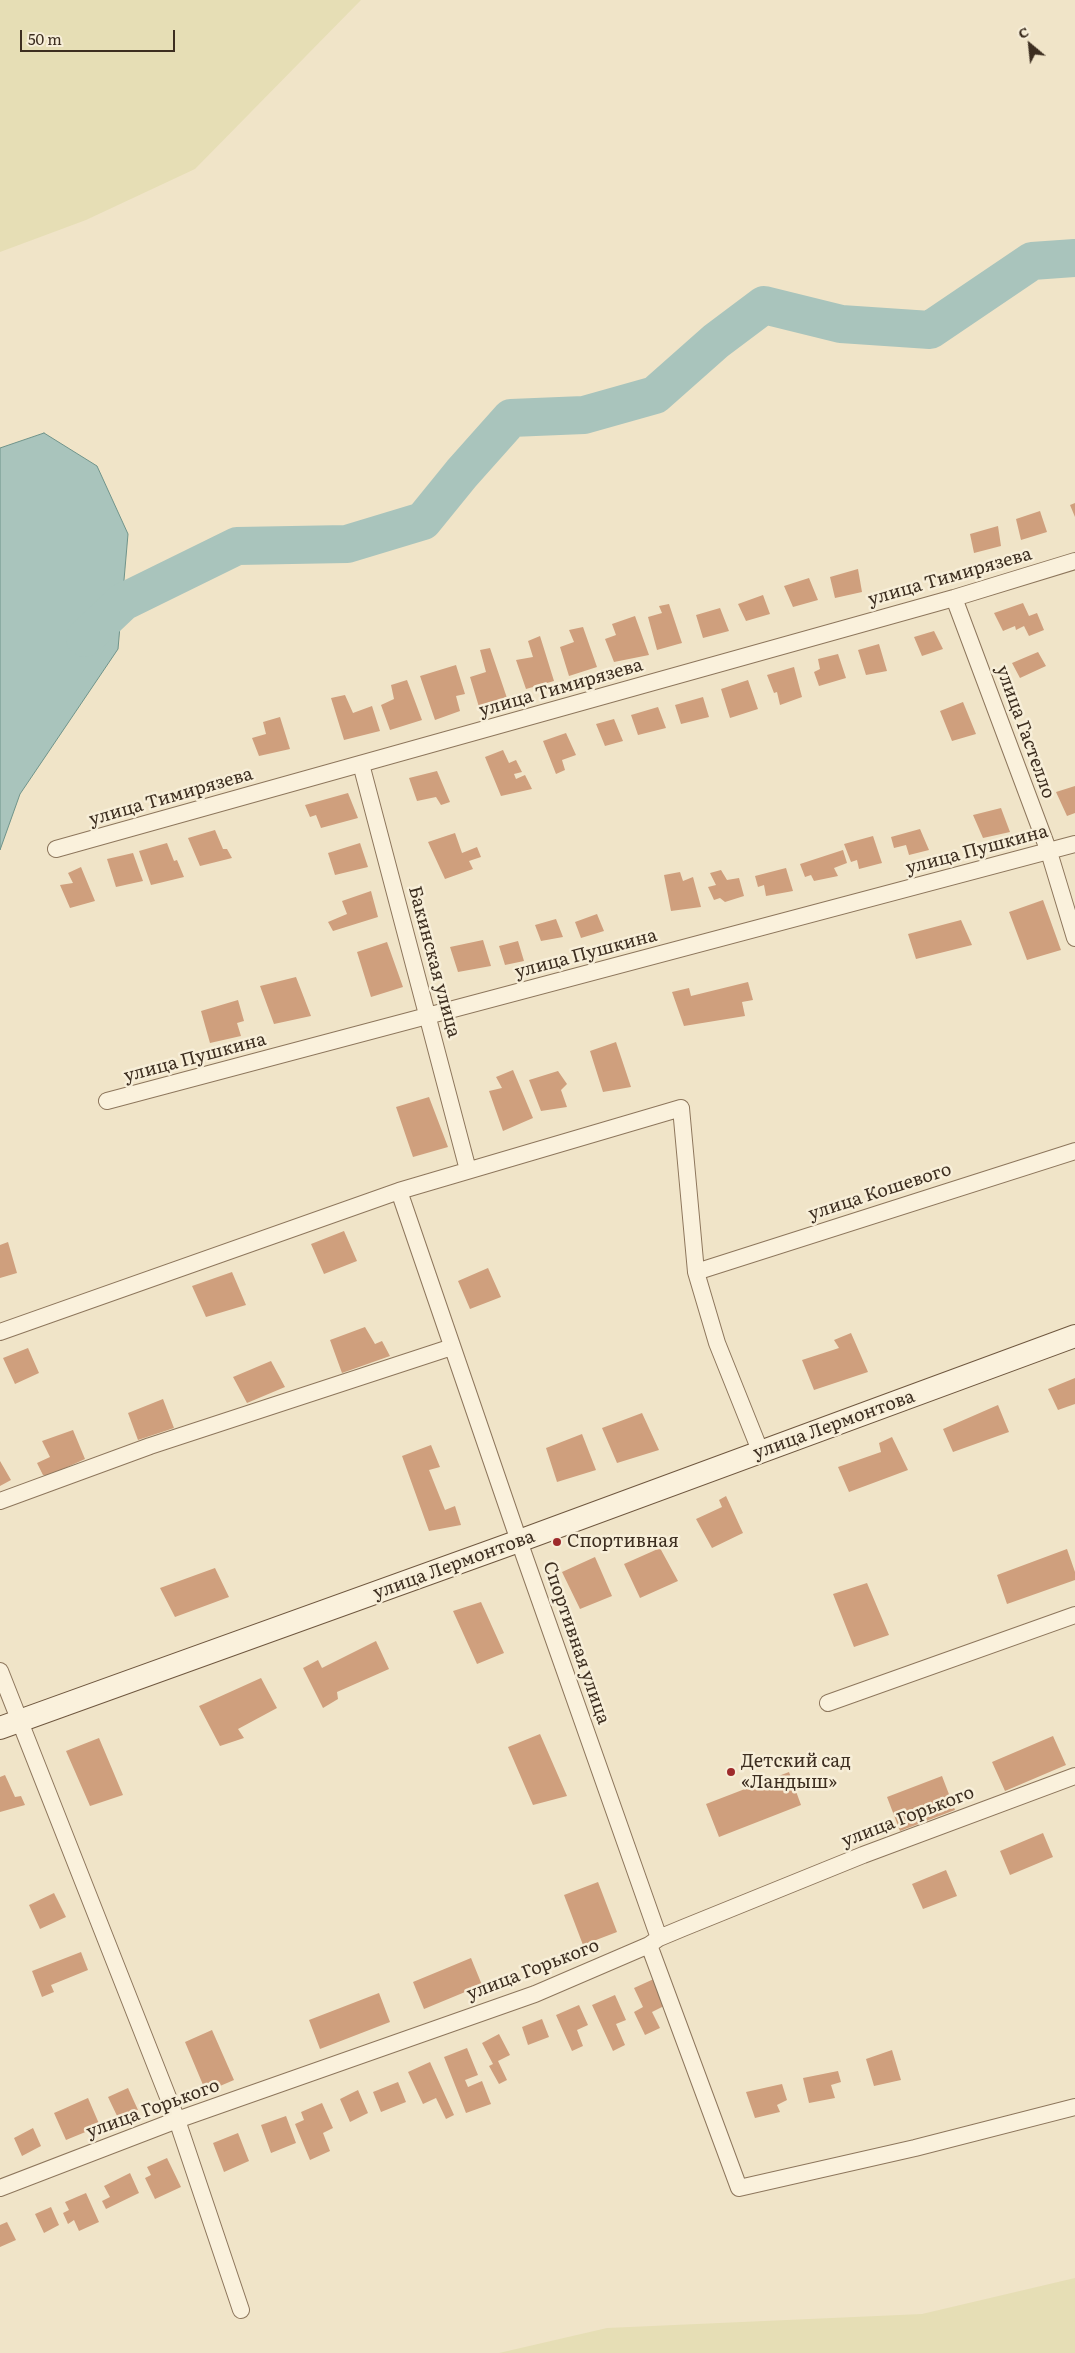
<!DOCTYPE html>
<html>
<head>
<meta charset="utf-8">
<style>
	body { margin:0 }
	#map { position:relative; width:1075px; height:2353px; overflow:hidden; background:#f0e4c8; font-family:Literata,serif }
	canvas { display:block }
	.north { position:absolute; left:1005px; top:20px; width:50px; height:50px; -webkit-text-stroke:4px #f7eed8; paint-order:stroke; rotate:332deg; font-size:14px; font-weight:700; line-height:20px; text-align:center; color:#3d2e20 }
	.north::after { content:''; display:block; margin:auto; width:18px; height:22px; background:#3d2e20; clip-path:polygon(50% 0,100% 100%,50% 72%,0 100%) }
	.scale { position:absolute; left:20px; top:30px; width:155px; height:22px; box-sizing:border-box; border:2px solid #3d2e20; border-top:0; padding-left:6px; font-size:15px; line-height:18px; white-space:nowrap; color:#3d2e20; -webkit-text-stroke:4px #f7eed8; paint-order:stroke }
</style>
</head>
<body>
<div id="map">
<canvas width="1075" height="2353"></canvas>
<div class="north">С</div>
<div class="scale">50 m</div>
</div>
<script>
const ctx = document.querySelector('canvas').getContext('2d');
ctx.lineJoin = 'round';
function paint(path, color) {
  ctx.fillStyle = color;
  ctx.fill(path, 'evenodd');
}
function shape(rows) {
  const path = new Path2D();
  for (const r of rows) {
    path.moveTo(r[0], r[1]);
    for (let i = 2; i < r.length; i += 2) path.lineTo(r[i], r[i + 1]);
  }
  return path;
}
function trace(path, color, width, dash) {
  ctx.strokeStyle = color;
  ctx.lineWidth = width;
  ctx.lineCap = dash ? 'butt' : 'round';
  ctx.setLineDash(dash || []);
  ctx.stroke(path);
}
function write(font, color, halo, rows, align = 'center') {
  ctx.font = font + ' Literata,serif';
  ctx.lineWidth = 5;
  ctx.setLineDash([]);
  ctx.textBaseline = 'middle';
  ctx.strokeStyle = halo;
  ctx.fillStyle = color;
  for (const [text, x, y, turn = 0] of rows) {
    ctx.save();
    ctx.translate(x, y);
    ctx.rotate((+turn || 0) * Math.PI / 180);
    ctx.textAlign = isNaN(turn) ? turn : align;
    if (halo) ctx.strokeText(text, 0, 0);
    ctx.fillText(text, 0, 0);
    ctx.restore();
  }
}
const farmland = shape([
	[0,0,361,0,195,169,86,220,0,252],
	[1075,2278,1075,2353,499,2353,607,2328,922,2314]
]);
const water = shape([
	[44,433,97,466,128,534,118,649,20,794,0,850,0,448,44,433]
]);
const river = shape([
	[85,638,123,602,237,546,347,544,423,521,462,473,511,418,584,415,655,395,716,341,764,305,841,324,930,330,1032,261,1075,258]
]);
const building = shape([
	[1075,503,1075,517,1070,505],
	[1040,511,1047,532,1021,540,1016,519],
	[998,526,1001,546,974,553,970,534],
	[858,569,862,592,835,598,830,577],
	[809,578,818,600,793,607,784,586],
	[763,595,770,614,746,621,738,604],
	[1023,603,1029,616,1037,613,1044,630,1029,636,1024,626,1016,630,1015,626,1003,631,994,613],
	[669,604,682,643,657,650,648,617,662,613,659,606],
	[720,608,729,631,703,638,696,615],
	[635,616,649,655,614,662,605,639,616,635,612,624],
	[583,627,597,667,569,676,560,647,574,642,569,630],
	[934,631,943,649,922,656,914,637],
	[540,636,554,681,526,689,516,660,533,657,528,641],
	[879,644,887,671,866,675,858,650],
	[490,648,507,698,479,707,470,677,486,672,480,650],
	[1038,652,1046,666,1020,678,1012,663],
	[838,654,846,678,819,686,814,672,820,669,818,659],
	[456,665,465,694,456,696,460,711,435,720,420,676],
	[794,667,802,697,780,705,777,692,774,693,767,675],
	[407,680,422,720,390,730,381,705,394,699,391,685],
	[748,680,758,709,730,718,721,689],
	[345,695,353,713,372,706,380,731,344,740,331,698],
	[703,697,709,717,681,724,675,705],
	[963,702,976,734,952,741,940,711],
	[658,707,666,728,638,735,631,715],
	[280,717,290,749,259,756,252,738,266,734,263,722],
	[614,719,623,741,605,746,596,724],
	[566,733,576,755,562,760,565,770,556,774,543,741],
	[503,750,509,763,516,760,522,772,514,774,516,779,525,775,532,789,501,796,485,757],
	[437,771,450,802,441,805,436,797,417,801,409,778],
	[1075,786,1075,813,1067,816,1056,792],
	[348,793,358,818,321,828,316,815,310,817,305,805],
	[1001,808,1010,832,983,838,973,815],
	[920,829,929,850,909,855,906,845,894,848,891,837],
	[215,830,223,849,227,849,232,858,200,866,188,838],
	[455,833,462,853,477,847,481,857,469,861,473,869,445,879,428,842],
	[873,836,882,863,859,869,857,860,851,862,844,844],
	[167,843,174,861,177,860,184,877,151,885,139,851],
	[360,843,368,867,335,875,328,853],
	[843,850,847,863,834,868,838,876,814,881,811,875,805,877,800,864],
	[133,853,143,881,116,887,107,859],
	[81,867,95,901,70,908,60,885,73,883,68,873],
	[786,868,793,891,766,896,764,885,758,887,755,876],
	[721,870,727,880,739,878,744,896,725,902,720,898,714,900,708,887,716,885,710,873],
	[680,872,683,881,693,877,701,907,671,911,664,875],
	[371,891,378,917,333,931,328,922,347,914,342,901],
	[1043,900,1061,950,1027,960,1009,912],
	[597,914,604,931,581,938,575,922],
	[556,919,563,937,541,941,535,925],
	[961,920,972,945,916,959,908,934],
	[483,940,491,966,458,972,450,947],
	[518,941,524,961,505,965,499,946],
	[387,942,403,987,371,997,357,952],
	[296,977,311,1016,274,1024,260,986],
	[748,982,753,1000,742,1002,745,1016,684,1026,672,992,689,988,691,996],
	[238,1000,244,1021,237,1023,241,1036,210,1043,201,1011],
	[616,1042,631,1087,603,1092,590,1051],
	[513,1070,533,1118,503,1131,489,1091,502,1088,496,1077],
	[558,1071,567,1084,561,1090,567,1107,541,1111,529,1080],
	[429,1097,448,1147,413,1157,396,1107],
	[344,1231,357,1261,324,1274,311,1244],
	[8,1242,17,1273,0,1278,0,1245],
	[488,1268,501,1297,470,1309,458,1281],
	[232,1272,246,1305,206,1317,192,1286],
	[365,1327,375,1344,382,1341,390,1356,342,1373,330,1340],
	[851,1333,868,1372,814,1390,802,1360,839,1348,834,1340],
	[28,1348,39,1373,15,1384,3,1358],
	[271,1361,285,1387,247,1403,233,1377],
	[1075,1378,1075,1404,1058,1410,1048,1389],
	[163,1399,174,1428,138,1440,128,1413],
	[998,1405,1009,1432,953,1452,943,1429],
	[642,1413,659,1450,617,1463,602,1428],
	[73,1430,85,1459,50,1475,43,1475,37,1463,50,1457,42,1441],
	[582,1434,596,1470,557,1482,546,1448],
	[892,1437,908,1470,849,1492,838,1467,881,1452,879,1443],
	[431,1445,440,1467,429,1470,445,1510,455,1506,461,1525,429,1531,402,1456],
	[0,1461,11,1480,0,1486],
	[726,1496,743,1533,712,1548,696,1519,722,1507,719,1500],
	[660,1548,678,1581,640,1598,624,1564],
	[1067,1549,1075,1572,1075,1580,1007,1604,997,1575],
	[595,1557,612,1596,580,1609,562,1572],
	[215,1568,229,1597,175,1617,160,1588],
	[867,1583,889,1635,854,1647,833,1594],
	[481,1602,504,1653,477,1664,453,1611],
	[376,1641,389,1669,337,1692,338,1699,323,1708,303,1668,318,1660,322,1668],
	[261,1678,277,1708,238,1729,244,1738,220,1746,199,1706],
	[540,1734,567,1796,533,1805,508,1747],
	[1053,1736,1066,1765,1005,1791,992,1762],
	[99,1738,123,1795,90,1806,66,1751],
	[789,1772,801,1805,719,1837,706,1804],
	[5,1775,15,1797,21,1796,25,1805,0,1812,0,1777],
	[942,1776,955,1810,900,1831,887,1797],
	[1043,1833,1053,1857,1010,1875,1000,1851],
	[946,1870,957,1896,923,1909,912,1884],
	[598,1882,617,1932,583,1945,564,1895],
	[54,1893,66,1917,40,1929,29,1905],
	[81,1952,88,1970,51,1985,54,1992,42,1997,32,1971],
	[471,1958,482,1985,424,2009,413,1982],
	[656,1978,668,2004,652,2012,660,2028,645,2035,634,2012,643,2007,634,1988],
	[379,1993,390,2022,320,2049,309,2020],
	[615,1995,626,2020,616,2024,625,2045,613,2051,592,2005],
	[579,2005,588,2025,577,2030,583,2046,572,2051,556,2015],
	[542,2019,549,2037,528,2045,522,2027],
	[212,2030,234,2080,206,2092,185,2042],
	[499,2034,510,2055,498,2061,507,2080,499,2084,489,2066,493,2064,482,2043],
	[467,2048,478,2075,465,2080,468,2087,482,2081,491,2104,466,2113,444,2057],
	[892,2050,901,2080,874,2086,866,2059],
	[430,2062,454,2115,446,2119,436,2098,423,2104,408,2072],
	[838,2071,841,2082,831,2085,835,2098,809,2103,803,2078],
	[398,2082,406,2102,381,2112,373,2092],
	[782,2084,787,2100,777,2105,780,2112,755,2118,746,2092],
	[128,2088,138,2110,119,2120,108,2097],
	[358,2090,368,2113,350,2122,340,2099],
	[88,2098,100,2126,66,2140,54,2113],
	[322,2103,333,2128,323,2133,330,2151,310,2160,295,2124,304,2120,301,2112],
	[286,2116,296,2143,271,2153,261,2125],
	[33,2128,41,2146,22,2156,14,2138],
	[238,2133,249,2161,224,2172,213,2143],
	[167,2158,181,2187,155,2199,145,2178,151,2175,147,2167],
	[130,2173,139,2193,106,2209,102,2201,110,2197,104,2186],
	[86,2193,99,2222,79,2231,74,2220,68,2224,63,2213,69,2210,65,2202],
	[51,2207,59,2225,44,2233,35,2214],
	[7,2222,16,2240,0,2247,0,2225]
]);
const street = shape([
	[954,598,1049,852,1075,938],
	[361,764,468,1170],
	[56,849,954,598,1075,561],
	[107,1101,1075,844],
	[399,1191,519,1541,659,1938],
	[696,1272,1075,1151],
	[0,1332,399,1191,681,1108,696,1272,717,1343,761,1453],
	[0,1501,150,1446,452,1347],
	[0,1671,177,2120,241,2310],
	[828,1703,1075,1615],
	[649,1945,739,2188,915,2148,1075,2107],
	[0,2188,177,2120,535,1994,649,1945,659,1938,683,1928,863,1855,1075,1776]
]);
const secondary = shape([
	[0,1728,519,1541,1075,1336]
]);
const markers = [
	[557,1542,5,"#9e2a2b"],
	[731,1772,5,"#9e2a2b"]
];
const streetNames = [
	["улица Тимирязева",950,577,-16],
	["улица Тимирязева",561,688,-16],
	["улица Гастелло",1025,732,70],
	["улица Тимирязева",171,797,-16],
	["улица Пушкина",977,850,-15],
	["улица Пушкина",586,954,-15],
	["Бакинская улица",434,962,75],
	["улица Пушкина",195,1058,-15],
	["улица Кошевого",880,1192,-18],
	["улица Лермонтова",834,1425,-20],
	["улица Лермонтова",454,1565,-20],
	["Спортивная улица",576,1643,71],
	["улица Горького",908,1817,-21],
	["улица Горького",533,1970,-21],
	["улица Горького",153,2109,-20]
];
const poiNames = [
	["Спортивная",567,1542],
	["Детский сад",741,1762],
	["«Ландыш»",741,1783]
];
paint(farmland, '#e6deb5');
paint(water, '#a9c4bc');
trace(water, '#6f938a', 1);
trace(river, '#a9c4bc', 38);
paint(building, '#cf9f7d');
trace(street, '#8d765c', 18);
trace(secondary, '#6f573f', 24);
trace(street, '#faf1dc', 16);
trace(secondary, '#faf1dc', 22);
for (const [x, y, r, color] of markers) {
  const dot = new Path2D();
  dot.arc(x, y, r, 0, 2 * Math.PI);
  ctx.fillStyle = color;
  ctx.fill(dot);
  trace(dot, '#f7eed8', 2);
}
write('18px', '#3d2e20', '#f7eed8', streetNames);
write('18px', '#3d2e20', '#f7eed8', poiNames, 'left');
</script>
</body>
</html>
